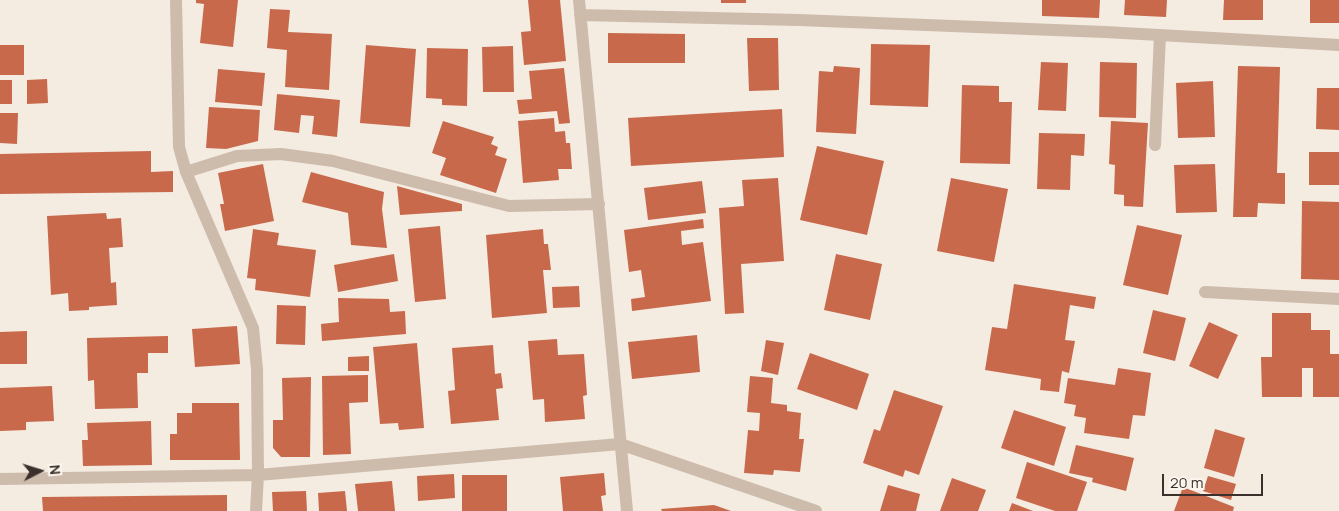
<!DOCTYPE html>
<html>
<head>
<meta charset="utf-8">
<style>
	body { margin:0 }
	#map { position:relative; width:1339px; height:511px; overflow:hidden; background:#f4ebe1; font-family:Manrope,sans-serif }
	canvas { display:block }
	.north { position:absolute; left:15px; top:446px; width:50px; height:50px; -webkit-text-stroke:4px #fbf5ee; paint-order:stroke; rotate:85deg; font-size:14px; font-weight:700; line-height:20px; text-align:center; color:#3b302b }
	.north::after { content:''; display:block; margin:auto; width:18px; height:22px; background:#3b302b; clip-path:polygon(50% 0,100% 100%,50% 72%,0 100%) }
	.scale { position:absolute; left:1162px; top:474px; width:101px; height:22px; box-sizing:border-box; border:2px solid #3b302b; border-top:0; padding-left:6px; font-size:15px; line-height:18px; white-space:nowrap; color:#3b302b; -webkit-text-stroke:4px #fbf5ee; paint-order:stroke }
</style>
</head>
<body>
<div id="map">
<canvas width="1339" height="511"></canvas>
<div class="north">N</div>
<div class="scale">20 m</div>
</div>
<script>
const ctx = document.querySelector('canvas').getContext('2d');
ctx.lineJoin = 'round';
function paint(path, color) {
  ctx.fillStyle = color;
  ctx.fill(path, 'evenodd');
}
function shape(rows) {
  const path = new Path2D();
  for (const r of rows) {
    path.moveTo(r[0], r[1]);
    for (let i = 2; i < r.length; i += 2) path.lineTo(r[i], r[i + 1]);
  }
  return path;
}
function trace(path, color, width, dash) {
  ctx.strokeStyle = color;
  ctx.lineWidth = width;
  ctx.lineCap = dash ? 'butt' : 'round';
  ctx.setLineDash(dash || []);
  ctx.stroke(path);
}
const building = shape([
	[196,0,238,0,233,47,200,43,204,4,196,3],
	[528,0,560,0,566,61,524,65,521,32,531,31],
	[721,0,746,0,746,3,721,3],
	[1042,0,1100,0,1099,18,1042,16],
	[1125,0,1167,0,1166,17,1124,15],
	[1224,0,1263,0,1263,20,1223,20],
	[1310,0,1339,0,1339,23,1310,23],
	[270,9,290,10,288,32,332,34,329,90,285,87,287,50,267,48],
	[608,33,685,34,685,63,608,63],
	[747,38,778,38,779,90,749,91],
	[871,44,930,45,928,107,870,105],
	[0,45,24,45,24,75,0,75],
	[366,45,416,49,410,127,360,123],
	[513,46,514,92,483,92,482,47],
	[427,48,468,49,467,106,442,105,442,99,426,98],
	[1041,62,1068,63,1066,111,1038,110],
	[1100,62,1137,63,1136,118,1099,117],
	[834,66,860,68,856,134,816,132,819,71,833,72],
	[1238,66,1280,67,1277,173,1285,173,1285,204,1258,203,1257,217,1233,217],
	[564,68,570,123,559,124,557,111,519,114,517,100,532,99,529,71],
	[218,69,265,73,262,106,215,102],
	[47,79,48,103,27,104,27,80],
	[0,80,12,80,12,104,0,104],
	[1213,81,1215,137,1178,138,1176,83],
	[962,85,999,86,999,102,1012,102,1010,164,960,163],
	[1317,88,1339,88,1339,130,1316,129],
	[277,94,340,100,337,137,312,134,314,116,301,115,299,133,274,130],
	[209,107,260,110,258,141,226,149,206,148],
	[782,109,784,157,631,166,628,118],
	[0,113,18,113,17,144,0,143],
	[554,118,555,132,565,131,566,143,570,143,572,169,558,169,559,180,523,183,518,121],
	[443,121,494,137,491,144,498,147,495,155,507,159,496,193,440,175,446,158,432,153],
	[1111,121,1148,123,1143,207,1124,206,1124,195,1114,194,1115,165,1109,164],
	[1039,133,1085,134,1084,156,1071,155,1070,190,1037,189],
	[817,146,884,161,867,235,800,220],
	[151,151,151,172,173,171,173,192,0,194,0,154],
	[1309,152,1339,152,1339,185,1309,185],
	[263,164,274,221,225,231,220,204,224,204,218,173],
	[1215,164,1217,212,1176,213,1174,165],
	[311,172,384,192,382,209,387,248,351,245,348,213,302,202],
	[778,178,784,261,741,264,744,313,725,314,719,208,744,206,742,180],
	[951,178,1008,189,994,262,937,251],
	[702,181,706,213,648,220,644,188],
	[397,186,462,204,462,211,400,215],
	[1302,201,1339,202,1339,280,1301,279],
	[106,213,107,219,121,218,123,247,109,248,111,283,116,282,117,305,89,307,89,310,69,311,68,293,51,295,47,216],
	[703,219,704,228,681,231,682,245,703,242,711,301,632,311,631,299,645,297,641,270,629,272,624,230],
	[1137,225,1182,235,1168,295,1123,285],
	[440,226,446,299,415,302,408,229],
	[253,229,279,233,277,245,316,250,310,297,255,290,256,279,247,278],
	[543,229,544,244,548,244,551,270,543,270,547,313,492,318,486,235],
	[394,254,398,281,338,292,334,265],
	[836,254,882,264,870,320,824,310],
	[1014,284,1096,297,1094,309,1070,305,1065,340,1075,341,1069,373,1062,371,1059,392,1040,390,1041,379,985,370,992,327,1007,329],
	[579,286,580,307,553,308,552,287],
	[338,298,389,299,390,312,405,311,406,334,322,341,321,324,339,322],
	[277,305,306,306,305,345,276,344],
	[1153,310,1186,318,1175,361,1143,353],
	[1272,313,1311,313,1311,330,1330,330,1330,354,1339,354,1339,397,1313,397,1313,368,1302,368,1302,397,1262,397,1261,357,1272,357],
	[1209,322,1238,335,1218,379,1189,366],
	[237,326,240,364,195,367,192,329],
	[27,331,27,364,0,364,0,332],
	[697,335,700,372,632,379,628,342],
	[168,336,168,353,148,353,148,373,137,373,138,408,95,409,94,380,88,381,87,338],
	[557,339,558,355,584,354,587,395,583,396,585,419,545,422,544,399,533,400,528,341],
	[766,340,784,343,778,375,761,371],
	[417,343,424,428,399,430,398,423,380,424,373,347],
	[493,345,495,374,501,373,503,388,496,389,499,420,451,424,448,391,455,390,452,348],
	[810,353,869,374,857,410,797,389],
	[369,356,369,371,348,371,348,357],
	[1118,368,1151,373,1145,416,1133,415,1129,439,1084,433,1086,418,1074,416,1076,405,1064,403,1068,378,1115,385],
	[368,375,368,402,349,403,351,454,323,455,322,376],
	[750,376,773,378,771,403,787,405,787,411,801,413,799,439,804,439,800,472,774,470,773,475,744,473,748,430,759,431,760,413,747,412],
	[311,377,310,457,281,457,273,448,273,420,283,420,282,378],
	[52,386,54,421,26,422,26,430,0,431,0,388],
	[894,390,943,406,919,475,905,470,903,477,863,463,874,429,880,431],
	[192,403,239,403,240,460,170,460,170,434,177,434,177,413,192,413],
	[1014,410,1066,427,1054,466,1001,448],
	[151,421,152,465,83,466,82,440,88,440,87,423],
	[1215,429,1245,438,1234,477,1204,468],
	[1076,445,1134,458,1126,491,1092,482,1093,478,1069,473],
	[1027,462,1087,482,1077,511,1055,511,1016,498],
	[604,473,606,495,601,496,603,511,563,511,560,477],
	[454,474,455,498,418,501,417,476],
	[462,475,507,475,507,511,462,511],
	[1208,476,1236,484,1231,500,1203,491],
	[952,478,986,490,978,511,940,511],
	[392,481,395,511,358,511,355,484],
	[888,485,920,494,916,511,880,511],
	[1183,487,1234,507,1233,511,1174,511],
	[306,491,307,511,273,511,272,492],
	[345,491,347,511,319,511,318,493],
	[227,495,227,511,43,511,42,497],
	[1012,503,1033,511,1009,511],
	[714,505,731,511,662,511,661,509]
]);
const minor = shape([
	[176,0,179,147,186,172,253,328,257,369,258,475,256,511],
	[579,0,627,511],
	[580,15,799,20,1105,32,1339,45],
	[1155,145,1160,35],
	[186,172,237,156,281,154,333,161,509,206,599,204],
	[1205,292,1339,299],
	[0,479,258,475,620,444,816,511]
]);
paint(building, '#c8694b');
trace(minor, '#cdbbac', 12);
</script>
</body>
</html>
